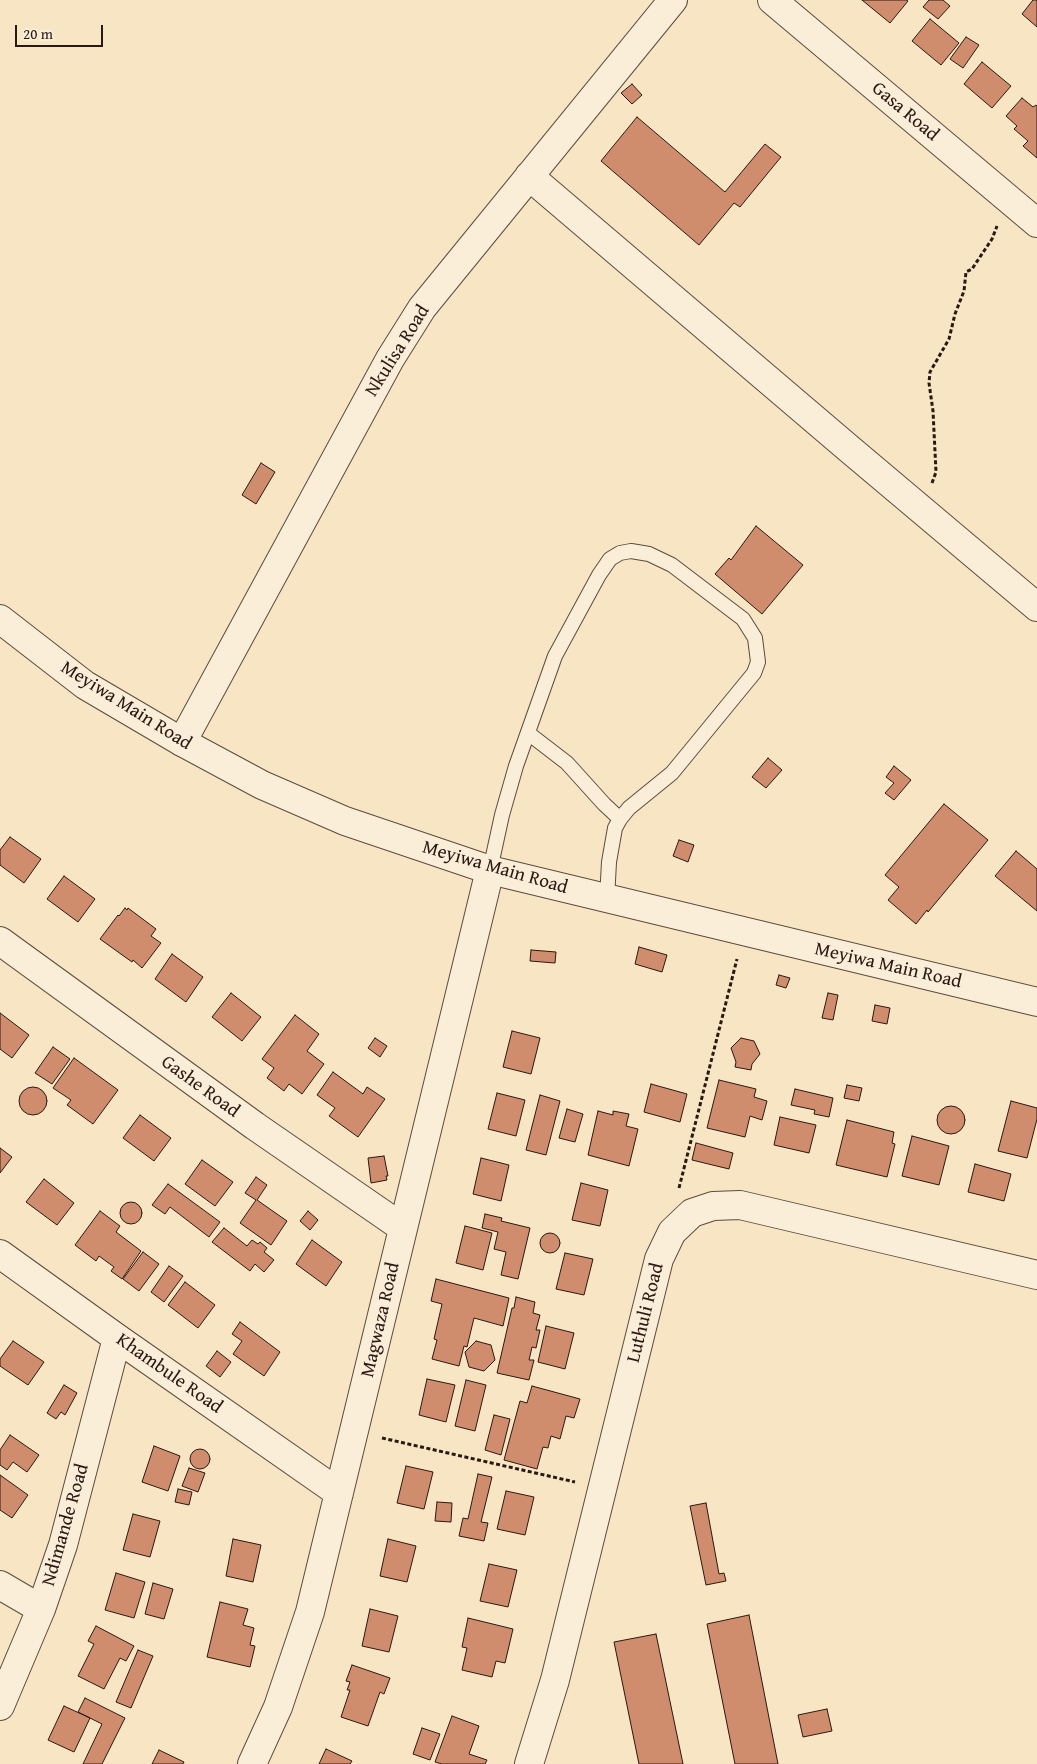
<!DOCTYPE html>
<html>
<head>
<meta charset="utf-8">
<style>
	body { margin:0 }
	#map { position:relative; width:1037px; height:1764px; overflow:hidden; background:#f7e5c4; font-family:"Gentium Book Plus",serif }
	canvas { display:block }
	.scale { position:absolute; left:15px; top:25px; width:88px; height:22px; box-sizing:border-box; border:2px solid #2a1812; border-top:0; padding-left:6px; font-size:15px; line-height:18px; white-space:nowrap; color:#2a1812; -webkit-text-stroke:4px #faeed9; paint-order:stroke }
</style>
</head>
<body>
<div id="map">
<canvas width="1037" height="1764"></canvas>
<div class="scale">20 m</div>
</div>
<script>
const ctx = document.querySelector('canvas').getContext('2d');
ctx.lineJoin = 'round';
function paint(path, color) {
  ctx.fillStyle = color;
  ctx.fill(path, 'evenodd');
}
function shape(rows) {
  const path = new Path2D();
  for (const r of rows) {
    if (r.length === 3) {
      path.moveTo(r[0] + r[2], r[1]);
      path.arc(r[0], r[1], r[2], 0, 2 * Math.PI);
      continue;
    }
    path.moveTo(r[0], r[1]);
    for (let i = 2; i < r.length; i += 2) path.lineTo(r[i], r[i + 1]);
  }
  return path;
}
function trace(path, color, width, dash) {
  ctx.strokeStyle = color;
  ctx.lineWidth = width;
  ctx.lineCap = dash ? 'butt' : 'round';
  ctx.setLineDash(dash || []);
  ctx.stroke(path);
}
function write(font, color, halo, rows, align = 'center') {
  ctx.font = font + ' "Gentium Book Plus",serif';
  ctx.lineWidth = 4;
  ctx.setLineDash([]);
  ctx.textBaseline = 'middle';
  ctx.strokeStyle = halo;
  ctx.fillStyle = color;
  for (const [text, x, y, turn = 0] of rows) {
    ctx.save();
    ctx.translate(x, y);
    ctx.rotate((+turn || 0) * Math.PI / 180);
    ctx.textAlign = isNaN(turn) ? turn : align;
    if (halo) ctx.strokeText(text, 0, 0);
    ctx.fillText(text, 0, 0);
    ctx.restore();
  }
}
const building = shape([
	[862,0,906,0,908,1,890,23,862,0],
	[929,0,943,0,950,6,938,19,923,7,929,0],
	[1033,0,1037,0,1037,27,1022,14,1033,0],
	[930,19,959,43,941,65,912,41,930,19],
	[966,37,979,45,963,68,950,59,966,37],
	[982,62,1011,86,992,108,964,84,982,62],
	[632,84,642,95,632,104,621,93,632,84],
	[1022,98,1033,107,1036,105,1037,106,1037,158,1023,146,1028,141,1014,129,1017,126,1006,116,1022,98],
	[637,117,725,192,765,144,781,157,740,207,734,203,699,245,601,161,637,117],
	[261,463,275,472,256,504,242,495,261,463],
	[756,526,803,565,762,614,715,574,729,558,731,560,756,526],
	[768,758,782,770,766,788,752,777,768,758],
	[894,766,911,780,894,800,885,793,894,783,886,777,894,766],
	[944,804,988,840,928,912,927,910,916,924,888,900,899,887,885,875,944,804],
	[10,837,41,859,24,883,0,865,0,850,10,837],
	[679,840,694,845,688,862,673,856,679,840],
	[1016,851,1037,869,1037,911,995,876,1016,851],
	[64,876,95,899,78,922,47,899,64,876],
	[125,908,127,910,128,908,156,929,151,936,161,943,142,968,133,960,132,962,100,939,118,915,119,916,125,908],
	[639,947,667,955,662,972,635,964,639,947],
	[531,950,556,952,555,963,530,961,531,950],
	[172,954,203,977,186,1002,155,979,172,954],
	[779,975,790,978,786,988,776,985,779,975],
	[231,993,261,1017,242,1041,212,1017,231,993],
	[828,993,838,995,833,1020,822,1018,828,993],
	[875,1005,890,1008,887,1024,872,1021,875,1005],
	[0,1013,29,1035,12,1058,0,1049,0,1013],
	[295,1015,319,1034,307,1051,324,1064,302,1094,289,1084,284,1091,267,1078,274,1068,262,1059,295,1015],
	[512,1031,540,1038,531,1074,503,1067,512,1031],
	[375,1038,387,1046,380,1057,368,1048,375,1038],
	[741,1038,754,1041,760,1054,752,1064,751,1070,735,1067,736,1062,731,1048,741,1038],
	[53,1047,70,1059,52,1084,35,1073,53,1047],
	[74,1058,118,1090,93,1124,67,1105,71,1100,53,1088,74,1058],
	[333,1072,363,1094,367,1087,385,1099,358,1137,329,1116,335,1108,317,1095,333,1072],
	[719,1080,756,1089,754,1097,767,1101,762,1120,750,1116,745,1137,707,1128,719,1080],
	[651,1084,687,1094,680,1122,644,1112,651,1084],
	[847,1085,862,1088,859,1101,844,1098,847,1085],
	[33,1101,14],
	[795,1089,833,1098,829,1117,814,1114,815,1110,791,1105,795,1089],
	[497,1093,525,1100,516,1136,488,1129,497,1093],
	[540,1095,560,1101,546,1155,526,1150,540,1095],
	[1011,1101,1037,1108,1037,1119,1027,1158,998,1151,1011,1101],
	[951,1120,14],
	[567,1109,583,1114,575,1142,559,1138,567,1109],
	[598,1111,613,1115,613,1111,629,1114,626,1126,638,1129,629,1166,588,1155,598,1111],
	[140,1115,171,1138,154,1161,123,1138,140,1115],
	[780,1117,816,1125,809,1153,774,1145,780,1117],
	[847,1120,894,1132,892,1143,895,1144,887,1177,836,1165,847,1120],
	[912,1136,949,1146,939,1185,902,1176,912,1136],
	[696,1143,733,1153,729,1169,692,1160,696,1143],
	[0,1148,12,1157,0,1173,0,1148],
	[384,1156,388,1176,386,1176,387,1180,371,1183,368,1158,384,1156],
	[481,1158,509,1165,501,1201,473,1194,481,1158],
	[202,1160,233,1182,215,1206,185,1184,202,1160],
	[975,1164,1011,1174,1004,1201,968,1192,975,1164],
	[256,1177,267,1185,257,1200,287,1221,271,1245,240,1223,256,1200,245,1193,256,1177],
	[44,1179,74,1203,57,1225,26,1202,44,1179],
	[581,1183,608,1190,600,1226,572,1220,581,1183],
	[168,1184,220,1222,209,1237,170,1207,165,1214,152,1205,168,1184],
	[131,1213,11],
	[100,1211,120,1226,116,1232,141,1251,122,1279,111,1271,114,1267,99,1256,96,1261,75,1245,100,1211],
	[308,1211,318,1220,310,1230,300,1221,308,1211],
	[485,1214,502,1218,501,1221,530,1228,518,1279,501,1275,506,1252,494,1249,498,1232,482,1228,485,1214],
	[465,1226,492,1233,483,1270,456,1263,465,1226],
	[224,1228,247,1246,252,1240,258,1244,260,1242,267,1248,264,1252,274,1260,264,1272,255,1264,250,1271,212,1242,224,1228],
	[550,1243,10],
	[312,1240,342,1262,326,1286,296,1264,312,1240],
	[143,1252,159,1264,139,1291,123,1279,143,1252],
	[565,1253,593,1259,584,1295,556,1289,565,1253],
	[169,1266,183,1276,164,1302,151,1292,169,1266],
	[436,1279,509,1298,503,1326,474,1318,467,1347,464,1346,459,1366,432,1359,437,1340,434,1339,442,1304,431,1301,436,1279],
	[185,1282,215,1305,198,1328,168,1305,185,1282],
	[516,1297,535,1302,533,1313,540,1315,536,1330,540,1330,536,1348,532,1347,529,1360,534,1360,529,1380,497,1373,512,1308,514,1308,516,1297],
	[240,1322,280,1352,264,1376,233,1354,242,1341,232,1334,240,1322],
	[546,1326,574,1333,565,1369,538,1362,546,1326],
	[13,1341,44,1362,28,1385,0,1366,0,1359,13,1341],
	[476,1341,491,1345,495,1360,484,1371,469,1367,465,1352,476,1341],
	[217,1351,231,1362,220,1377,206,1366,217,1351],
	[427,1379,455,1385,446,1422,419,1415,427,1379],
	[466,1380,486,1385,475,1431,455,1426,466,1380],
	[64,1385,77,1393,65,1415,61,1412,56,1419,47,1413,64,1385],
	[532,1386,580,1399,574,1418,566,1416,560,1439,551,1436,548,1448,543,1447,537,1469,504,1460,520,1401,527,1403,532,1386],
	[494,1415,510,1419,501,1455,485,1450,494,1415],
	[10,1435,39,1455,27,1472,13,1462,7,1470,0,1465,0,1450,10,1435],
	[154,1446,180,1456,168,1491,142,1482,154,1446],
	[200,1459,10],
	[406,1466,433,1472,424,1509,397,1503,406,1466],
	[189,1468,205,1473,198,1492,182,1486,189,1468],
	[478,1474,492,1477,481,1522,488,1523,484,1541,459,1536,463,1518,468,1519,478,1474],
	[0,1475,28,1495,12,1518,0,1510,0,1475],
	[178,1489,192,1492,189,1505,175,1502,178,1489],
	[506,1491,534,1497,525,1535,497,1529,506,1491],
	[437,1502,452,1503,451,1522,435,1521,437,1502],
	[706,1503,719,1574,724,1573,726,1581,706,1585,690,1506,706,1503],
	[133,1514,160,1521,150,1557,123,1550,133,1514],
	[233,1539,261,1545,253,1582,226,1576,233,1539],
	[388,1539,416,1546,407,1582,380,1576,388,1539],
	[489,1564,517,1570,508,1607,480,1601,489,1564],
	[116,1573,145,1582,134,1618,105,1610,116,1573],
	[153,1583,173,1589,164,1619,145,1614,153,1583],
	[220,1602,248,1609,243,1625,254,1628,250,1645,255,1646,250,1667,207,1657,220,1602],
	[370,1609,398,1616,389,1652,362,1646,370,1609],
	[749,1615,778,1764,735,1764,707,1624,749,1615],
	[468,1618,513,1629,505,1663,496,1661,492,1677,462,1670,467,1648,462,1647,468,1618],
	[96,1626,134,1646,126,1661,120,1658,104,1689,78,1676,94,1644,88,1641,96,1626],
	[656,1634,683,1764,639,1764,614,1642,656,1634],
	[138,1650,153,1656,131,1708,116,1702,138,1650],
	[352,1665,390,1678,384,1694,380,1692,368,1726,341,1717,350,1690,347,1690,350,1682,346,1681,352,1665],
	[85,1698,125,1718,102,1764,83,1764,102,1724,78,1712,85,1698],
	[64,1706,90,1718,74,1752,48,1740,64,1706],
	[827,1709,832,1731,803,1737,798,1715,827,1709],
	[452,1716,479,1726,469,1754,487,1760,485,1764,442,1764,435,1762,452,1716],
	[422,1728,440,1734,430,1760,413,1754,422,1728],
	[326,1749,352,1761,350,1764,319,1764,326,1749],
	[159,1750,184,1762,183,1764,152,1764,159,1750]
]);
const path = shape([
	[932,483,936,472,933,411,929,383,930,372,949,339,955,314,964,291,966,272,972,269,992,239,997,226],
	[679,1188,737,959],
	[382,1438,575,1482]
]);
const service = shape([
	[528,733,567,763,604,804,620,819],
	[490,870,502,815,516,766,555,656,599,575,610,559,620,553,631,551,649,554,672,565,743,619,755,638,758,662,754,673,672,773,629,808,620,819,615,828,609,862,607,899]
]);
const minor = shape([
	[772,0,1037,223],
	[529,176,847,447,1037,607],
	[182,742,390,359,422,308,673,0],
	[0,941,255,1126,403,1228],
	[0,1254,117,1338,339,1493],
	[0,1585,41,1609],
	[0,1706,41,1609,63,1545,117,1338],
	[252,1764,278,1707,310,1612,490,870],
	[529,1764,555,1680,659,1259,672,1232,692,1213,713,1206,740,1205,1037,1275]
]);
const tertiary = shape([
	[0,619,85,685,182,742,262,785,345,821,490,870,1037,1002]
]);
const streetNames = [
	["Gasa Road",905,112,40],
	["Nkulisa Road",398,351,-58],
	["Meyiwa Main Road",126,706,32],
	["Meyiwa Main Road",495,868,16],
	["Meyiwa Main Road",888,966,13],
	["Gashe Road",200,1087,36],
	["Luthuli Road",646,1313,-76],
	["Magwaza Road",381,1320,-77],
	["Khambule Road",169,1374,35],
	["Ndimande Road",66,1525,-74]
];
paint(building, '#d08d6e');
trace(building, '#2a1812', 1);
trace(service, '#5d4b3e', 16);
trace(minor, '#5d4b3e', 30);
trace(tertiary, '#5d4b3e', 30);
trace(path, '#2a1812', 3, [4, 2.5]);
trace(service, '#faeed9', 14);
trace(minor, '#faeed9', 28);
trace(tertiary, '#faeed9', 28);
write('19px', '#2a1812', '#faeed9', streetNames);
</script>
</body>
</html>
